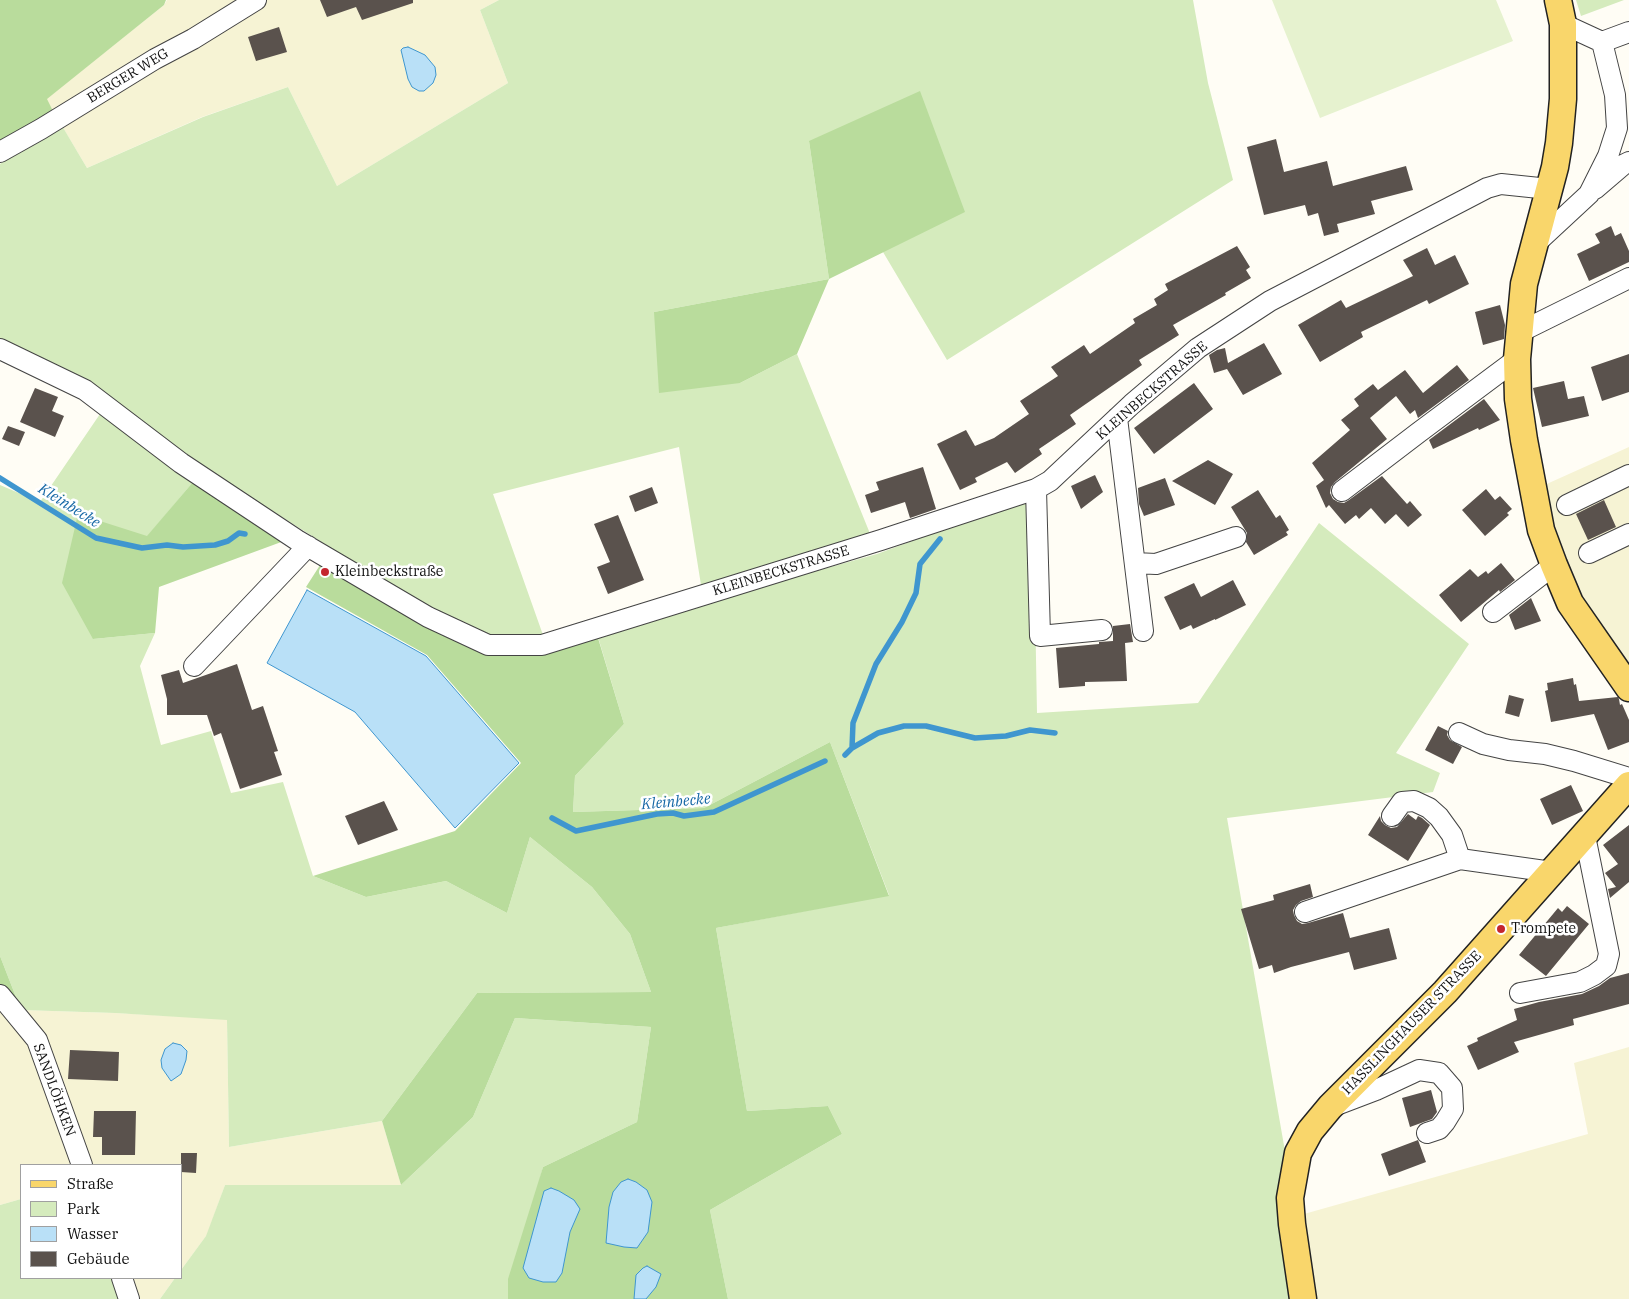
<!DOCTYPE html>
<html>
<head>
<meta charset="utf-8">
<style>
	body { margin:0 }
	#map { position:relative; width:1629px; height:1299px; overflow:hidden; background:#fffdf5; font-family:"IBM Plex Serif",serif }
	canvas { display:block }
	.legend { position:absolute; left:20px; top:1164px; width:162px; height:115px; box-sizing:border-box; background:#fff; border:1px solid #a0a0a0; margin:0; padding:6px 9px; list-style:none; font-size:15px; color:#111 }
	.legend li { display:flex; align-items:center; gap:10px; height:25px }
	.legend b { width:25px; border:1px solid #a0a0a0 }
</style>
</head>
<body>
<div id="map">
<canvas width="1629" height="1299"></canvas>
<ul class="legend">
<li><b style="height:6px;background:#f9d66b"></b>Straße</li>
<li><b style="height:14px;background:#d5ebbd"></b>Park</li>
<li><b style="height:14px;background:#b9e0f7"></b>Wasser</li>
<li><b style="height:14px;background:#5a524d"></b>Gebäude</li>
</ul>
</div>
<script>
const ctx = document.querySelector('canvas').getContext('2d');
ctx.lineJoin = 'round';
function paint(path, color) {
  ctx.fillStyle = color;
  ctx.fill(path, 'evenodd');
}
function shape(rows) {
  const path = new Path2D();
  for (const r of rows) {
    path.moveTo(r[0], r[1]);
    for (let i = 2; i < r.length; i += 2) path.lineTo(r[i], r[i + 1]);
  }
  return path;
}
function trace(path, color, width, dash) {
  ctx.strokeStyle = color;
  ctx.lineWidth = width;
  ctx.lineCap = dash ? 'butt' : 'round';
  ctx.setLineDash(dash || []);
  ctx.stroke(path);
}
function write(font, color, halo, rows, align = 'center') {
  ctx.font = font + ' "IBM Plex Serif",serif';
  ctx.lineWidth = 5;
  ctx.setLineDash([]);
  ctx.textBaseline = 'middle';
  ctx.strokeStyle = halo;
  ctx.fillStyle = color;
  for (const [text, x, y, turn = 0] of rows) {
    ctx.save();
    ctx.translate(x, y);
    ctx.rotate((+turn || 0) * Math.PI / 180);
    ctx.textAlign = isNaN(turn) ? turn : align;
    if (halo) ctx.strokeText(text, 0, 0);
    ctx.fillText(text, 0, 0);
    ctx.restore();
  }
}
const farmland = shape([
	[167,0,499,0,480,10,508,83,337,186,288,87,202,117,87,168,46,99,164,5],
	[1629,447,1629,666,1579,596,1555,543,1540,487],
	[0,997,21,1010,115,1013,227,1019,229,1147,382,1121,401,1185,225,1185,207,1235,181,1270,181,1165,21,1165,21,1199,0,1205],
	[1629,1047,1629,1299,1312,1299,1304,1214,1588,1134,1574,1063],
	[114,1278,175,1278,160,1299,122,1299]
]);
const green = shape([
	[499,0,1193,0,1208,83,1233,180,947,360,883,252,809,141,829,279,654,312,740,383,797,354,871,536,701,585,679,447,493,494,543,635,489,639,422,605,183,455,0,344,0,164,58,119,87,168,203,117,288,87,337,186,508,83,480,10],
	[1576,0,1624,0,1581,16],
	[100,414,174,470,193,482,147,537,93,639,155,633,140,666,161,745,211,731,231,793,283,782,313,876,366,897,446,881,507,913,530,837,592,887,630,934,651,992,477,993,382,1121,229,1147,227,1020,115,1013,21,1010,0,956,0,485,40,502],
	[1033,496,1037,713,1198,703,1319,523,1469,644,1396,753,1440,773,1433,792,1227,818,1286,1157,1294,1299,728,1299,710,1210,842,1134,828,1106,747,1111,716,928,889,895,830,742,704,808,573,812,575,776,624,724,598,637,705,602,877,554],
	[515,1018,651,1027,637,1122,543,1167,508,1299,160,1299,175,1278,181,1278,181,1270,206,1236,225,1185,401,1185,473,1117],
	[21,1199,21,1278,114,1278,122,1299,0,1299,0,1205]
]);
const forest = shape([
	[0,0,166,0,164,5,47,99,54,113,0,146],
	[920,91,965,212,829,279,809,141],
	[829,279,797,354,740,383,659,393,654,312],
	[193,482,284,541,159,587,155,633,93,639,62,583,78,514,147,536],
	[322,562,489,649,598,638,624,724,575,776,573,812,704,808,830,742,889,896,716,928,747,1111,828,1106,842,1134,710,1210,728,1299,508,1299,508,1279,543,1167,637,1122,651,1027,515,1018,473,1117,401,1185,382,1121,477,993,651,992,630,934,592,887,530,837,507,913,446,881,366,897,313,876,455,831,521,763,427,655,306,587],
	[0,956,21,1010,0,997]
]);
const pitch = shape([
	[1272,0,1496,0,1513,41,1320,118]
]);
const water = shape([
	[408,47,425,55,435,67,436,75,433,83,424,91,419,91,412,87,408,79,401,50,403,48,408,47],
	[307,590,426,656,519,763,455,828,355,712,267,663,307,590],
	[173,1043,181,1045,187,1051,186,1060,181,1074,171,1081,162,1068,161,1060,165,1049,173,1043],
	[628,1179,636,1182,647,1190,652,1202,648,1232,637,1248,624,1247,606,1243,609,1207,613,1192,621,1182,628,1179],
	[551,1188,559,1191,574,1200,580,1209,570,1232,562,1273,556,1282,543,1282,529,1278,523,1268,544,1191,551,1188],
	[647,1266,661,1274,656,1287,646,1299,634,1299,636,1275,643,1268,647,1266]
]);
const stream = shape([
	[0,478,96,538,142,548,167,545,183,547,215,545,228,541,239,533,245,534],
	[852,748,853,723,876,664,902,622,916,593,920,564,940,539],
	[845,755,852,748,878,733,904,726,926,726,975,738,1006,736,1030,730,1055,733],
	[552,818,576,831,657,814,673,813,684,816,714,812,825,761]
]);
const building = shape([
	[320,0,413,0,413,3,362,20,356,7,327,17],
	[279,27,287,52,256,61,248,37],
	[1276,139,1284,172,1327,161,1333,186,1406,166,1413,190,1371,201,1375,214,1337,224,1339,232,1324,236,1318,213,1308,216,1305,205,1264,215,1247,147],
	[1611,226,1615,236,1621,233,1629,251,1629,262,1589,281,1577,254,1600,243,1595,234],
	[1237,246,1250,267,1246,270,1251,278,1225,293,1226,295,1173,325,1179,335,1139,360,1142,365,1070,415,1076,424,1039,449,1042,454,1015,473,1007,462,975,478,977,482,960,490,937,444,966,430,975,446,994,438,1029,414,1020,401,1058,376,1051,367,1084,345,1090,354,1135,323,1133,319,1157,305,1154,299,1168,290,1165,284],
	[1427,248,1435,265,1455,255,1469,284,1429,304,1427,300,1361,332,1363,337,1320,362,1298,325,1341,300,1346,308,1413,276,1403,260],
	[1500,305,1505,325,1504,339,1483,345,1475,312],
	[1264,343,1282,374,1243,395,1227,369,1214,373,1209,355,1217,350,1225,348,1228,363],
	[1629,354,1629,392,1602,401,1591,367],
	[1457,365,1469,380,1418,418,1415,410,1410,414,1396,396,1370,418,1387,439,1335,482,1331,487,1330,493,1333,499,1338,502,1344,503,1349,500,1382,476,1407,504,1410,501,1422,515,1408,527,1396,514,1385,524,1371,508,1359,519,1356,515,1345,524,1329,505,1326,508,1316,486,1324,480,1312,463,1350,430,1341,420,1359,406,1354,399,1373,384,1378,390,1405,370,1423,393],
	[1564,381,1568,399,1584,396,1589,416,1542,427,1533,388],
	[1194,383,1213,409,1154,454,1134,428],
	[35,388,58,397,52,411,64,416,55,437,20,422],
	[1484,399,1500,420,1479,430,1478,428,1433,449,1429,440],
	[8,426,25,432,19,446,2,439],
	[1208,460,1233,474,1215,505,1172,481],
	[923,467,936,509,910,518,905,502,871,513,865,495,879,490,876,482],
	[1095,475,1103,492,1081,509,1071,486],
	[1165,478,1175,505,1144,516,1139,504,1138,488],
	[652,487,658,503,635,512,629,496],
	[1486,489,1495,500,1500,496,1512,509,1507,513,1509,515,1485,536,1462,510],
	[1258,490,1276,518,1280,515,1289,530,1286,532,1288,535,1254,555,1246,542,1247,533,1231,507],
	[1604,500,1616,527,1588,540,1576,514],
	[618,515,644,580,608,594,597,567,610,562,594,524],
	[1501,563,1515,580,1500,592,1499,590,1461,622,1439,595,1470,569,1478,577,1486,571,1488,574],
	[1233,580,1246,605,1215,620,1215,619,1193,629,1191,625,1180,630,1164,597,1194,583,1201,597],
	[1531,598,1541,621,1515,630,1509,615],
	[1130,624,1133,642,1125,643,1127,681,1085,682,1085,686,1059,688,1056,648,1099,644,1099,642,1113,641,1113,626],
	[237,664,252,710,263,706,278,751,274,752,282,775,240,789,221,733,214,736,207,715,167,715,167,699,161,675,179,670,183,683],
	[1573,678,1574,685,1576,684,1579,701,1618,697,1619,699,1620,705,1622,704,1629,720,1629,742,1608,750,1594,714,1551,722,1545,691,1548,690,1547,683],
	[1509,695,1524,699,1519,717,1505,713],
	[1438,726,1448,731,1447,735,1450,740,1462,747,1453,764,1425,750],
	[1571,785,1583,811,1552,825,1540,799],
	[384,801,398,830,358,845,345,816],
	[1408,814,1416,820,1418,816,1422,818,1430,825,1408,861,1368,835,1380,816,1381,821,1385,825,1391,828,1397,827],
	[1629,825,1629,882,1610,898,1608,889,1616,887,1605,873,1618,864,1603,845],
	[1310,884,1313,897,1301,901,1296,905,1293,910,1294,915,1297,921,1302,924,1308,923,1343,913,1350,938,1389,928,1397,959,1354,970,1349,952,1291,967,1274,973,1272,965,1259,969,1241,909,1274,900,1273,895],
	[1567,906,1589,924,1546,976,1519,955,1558,908,1562,912],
	[1629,973,1629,1004,1573,1019,1574,1025,1514,1042,1519,1052,1478,1070,1467,1046,1478,1041,1477,1038,1517,1020,1514,1009,1539,1002,1582,994,1599,986,1610,978],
	[70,1050,119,1052,118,1081,68,1079],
	[1431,1090,1437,1112,1432,1119,1410,1127,1402,1098],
	[94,1111,136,1111,135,1155,102,1155,102,1137,93,1137],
	[1418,1140,1426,1162,1389,1176,1381,1154],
	[181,1153,197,1153,196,1173,181,1172]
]);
const minor = shape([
	[1602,42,1629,32],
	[0,152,41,129,155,59,193,39,256,0],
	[1595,189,1623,165,1629,162],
	[1534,245,1589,194,1608,156,1617,128,1615,95,1602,42,1563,24],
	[1520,332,1629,278],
	[0,349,85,390,181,463,297,540,428,617,488,645,542,645,881,540,1036,489,1050,481,1132,404,1198,348,1270,301,1487,188,1501,184,1549,189],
	[1117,418,1143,631],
	[1036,489,1040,636,1102,630],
	[1342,491,1418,433,1517,359],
	[1567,505,1629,475],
	[1589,553,1629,534],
	[1135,563,1156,564,1236,537],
	[1493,612,1554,565],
	[194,666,308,546],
	[1459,733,1483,744,1509,750,1545,754,1574,761,1629,778],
	[1460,859,1552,872],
	[1305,912,1460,859,1452,835,1439,817,1429,808,1414,801,1402,802,1392,816],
	[1520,993,1580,982,1594,975,1606,966,1609,954,1585,836],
	[0,995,37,1040,82,1165],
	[1334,1106,1376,1090,1419,1070,1439,1073,1452,1088,1453,1109,1445,1122,1439,1129,1427,1133],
	[122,1278,129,1299]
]);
const major = shape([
	[1558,0,1563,24,1563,99,1559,143,1555,167,1524,284,1517,359,1518,399,1524,440,1541,530,1554,565,1570,603,1629,688],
	[1303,1299,1292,1224,1290,1198,1298,1153,1310,1131,1330,1107,1445,992,1629,785]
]);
const markers = [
	[325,572,5,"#c4262e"],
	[1501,929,5,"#c4262e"]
];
const streetNames = [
	["BERGER WEG",128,76,-31],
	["KLEINBECKSTRASSE",1152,391,-41],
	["KLEINBECKSTRASSE",781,571,-17],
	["HASSLINGHAUSER STRASSE",1412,1023,-46],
	["SANDLÖHKEN",54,1090,70]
];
const poiNames = [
	["Kleinbeckstraße",335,572],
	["Trompete",1511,929]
];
const waterNames = [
	["Kleinbecke",69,506,32],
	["Kleinbecke",676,802,-5]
];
paint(farmland, '#f6f3d4');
paint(green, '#d5ebbd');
paint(forest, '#b9dc9c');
paint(pitch, '#e6f2cf');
paint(water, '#b9e0f7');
trace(water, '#3f96cf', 1);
trace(stream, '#3f96cf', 5.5);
paint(building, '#5a524d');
trace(minor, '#444', 22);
trace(major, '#222', 29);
trace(minor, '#fff', 20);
trace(major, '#f9d66b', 26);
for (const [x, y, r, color] of markers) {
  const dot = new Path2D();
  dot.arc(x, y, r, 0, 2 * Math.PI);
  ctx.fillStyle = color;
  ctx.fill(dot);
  trace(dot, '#fff', 2);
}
write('14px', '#111', '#fff', streetNames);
write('14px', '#111', '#fff', poiNames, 'left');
write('italic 15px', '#1768a6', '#fff', waterNames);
</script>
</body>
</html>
